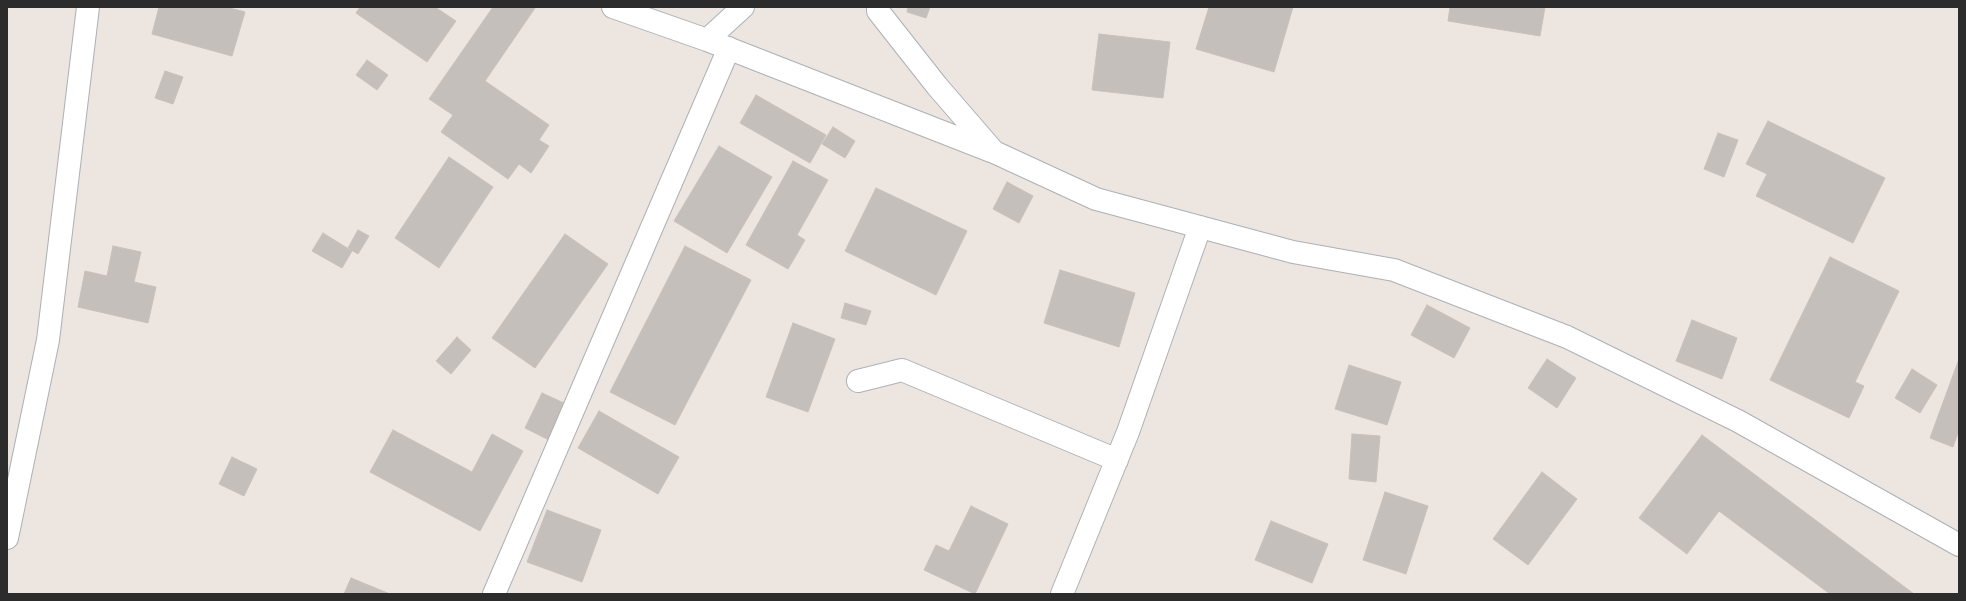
<!DOCTYPE html>
<html>
<head>
<meta charset="utf-8">
<style>
	body { margin:0 }
	#map { position:relative; width:1966px; height:601px; overflow:hidden; background:#ede5e0; font-family:"DM Sans",sans-serif }
	canvas { display:block }
	.frame { position:absolute; inset:0; border:8px solid #2c2c2c; pointer-events:none }
</style>
</head>
<body>
<div id="map">
<canvas width="1966" height="601"></canvas>
<div class="frame"></div>
</div>
<script>
const ctx = document.querySelector('canvas').getContext('2d');
ctx.lineJoin = 'round';
function paint(path, color) {
  ctx.fillStyle = color;
  ctx.fill(path, 'evenodd');
}
function shape(rows) {
  const path = new Path2D();
  for (const r of rows) {
    path.moveTo(r[0], r[1]);
    for (let i = 2; i < r.length; i += 2) path.lineTo(r[i], r[i + 1]);
  }
  return path;
}
function trace(path, color, width, dash) {
  ctx.strokeStyle = color;
  ctx.lineWidth = width;
  ctx.lineCap = dash ? 'butt' : 'round';
  ctx.setLineDash(dash || []);
  ctx.stroke(path);
}
const building = shape([
	[159,7,226,7,245,12,232,56,152,34,159,7],
	[360,7,435,7,456,21,427,62,356,13,360,7],
	[493,7,535,8,485,81,549,125,539,140,549,146,531,173,519,164,508,179,441,132,453,115,429,99,493,7],
	[908,7,930,7,926,18,907,12,908,7],
	[1209,7,1293,7,1274,72,1196,49,1209,7],
	[1450,7,1545,7,1540,36,1448,21,1450,7],
	[1099,34,1170,42,1163,98,1092,90,1099,34],
	[367,60,388,75,377,90,356,75,367,60],
	[165,71,183,77,173,104,155,98,165,71],
	[756,95,826,135,810,163,740,123,756,95],
	[1768,121,1885,178,1853,243,1756,196,1767,174,1746,164,1768,121],
	[833,127,855,141,845,158,822,144,833,127],
	[1718,133,1738,140,1724,177,1704,169,1718,133],
	[719,146,772,177,727,253,674,221,719,146],
	[449,157,493,187,439,268,395,238,449,157],
	[793,161,828,180,797,235,805,240,788,269,746,245,793,161],
	[1007,182,1033,196,1019,223,993,209,1007,182],
	[876,188,967,231,936,295,845,251,876,188],
	[358,230,369,236,358,254,348,248,358,230],
	[323,233,352,251,342,268,312,251,323,233],
	[565,234,608,264,535,368,492,338,565,234],
	[113,246,141,252,134,282,156,287,148,323,78,307,85,271,107,276,113,246],
	[685,246,751,280,675,425,610,392,685,246],
	[1830,257,1899,291,1855,382,1864,386,1849,418,1770,380,1830,257],
	[1060,270,1135,293,1119,347,1044,323,1060,270],
	[845,303,871,311,866,325,841,318,845,303],
	[1427,305,1470,328,1454,358,1411,335,1427,305],
	[1692,320,1737,338,1722,379,1676,361,1692,320],
	[793,323,835,339,808,412,766,397,793,323],
	[457,337,471,350,451,374,436,361,457,337],
	[1547,359,1576,378,1557,408,1528,388,1547,359],
	[1959,359,1959,430,1953,447,1930,438,1959,359],
	[1349,365,1401,382,1387,425,1335,409,1349,365],
	[1912,369,1937,385,1920,413,1895,398,1912,369],
	[542,393,566,404,549,440,525,428,542,393],
	[599,411,679,457,658,494,578,448,599,411],
	[393,430,472,472,492,434,523,451,480,531,370,472,393,430],
	[1352,434,1380,436,1376,482,1349,479,1352,434],
	[1702,435,1914,594,1830,594,1719,511,1687,554,1639,518,1702,435],
	[232,457,257,469,244,496,219,484,232,457],
	[1542,472,1577,499,1528,565,1493,539,1542,472],
	[1385,492,1428,506,1406,574,1363,560,1385,492],
	[971,506,1008,524,975,594,924,570,936,545,949,551,971,506],
	[547,510,601,530,582,582,527,562,547,510],
	[1271,521,1328,544,1312,583,1255,560,1271,521],
	[351,578,390,594,344,594,351,578]
]);
const street = shape([
	[613,7,707,40,991,151],
	[878,7,878,11,937,86,994,152,1096,199,1293,252,1394,270,1567,337,1738,421,1959,545],
	[707,40,743,7],
	[858,381,902,370,1117,460],
	[7,538,48,340,88,7],
	[494,594,729,48],
	[1062,594,1128,432,1200,227]
]);
paint(building, '#c5bfbc');
trace(building, '#c8c0ba', 1);
trace(street, '#acb1b7', 24);
trace(street, '#fff', 22);
</script>
</body>
</html>
